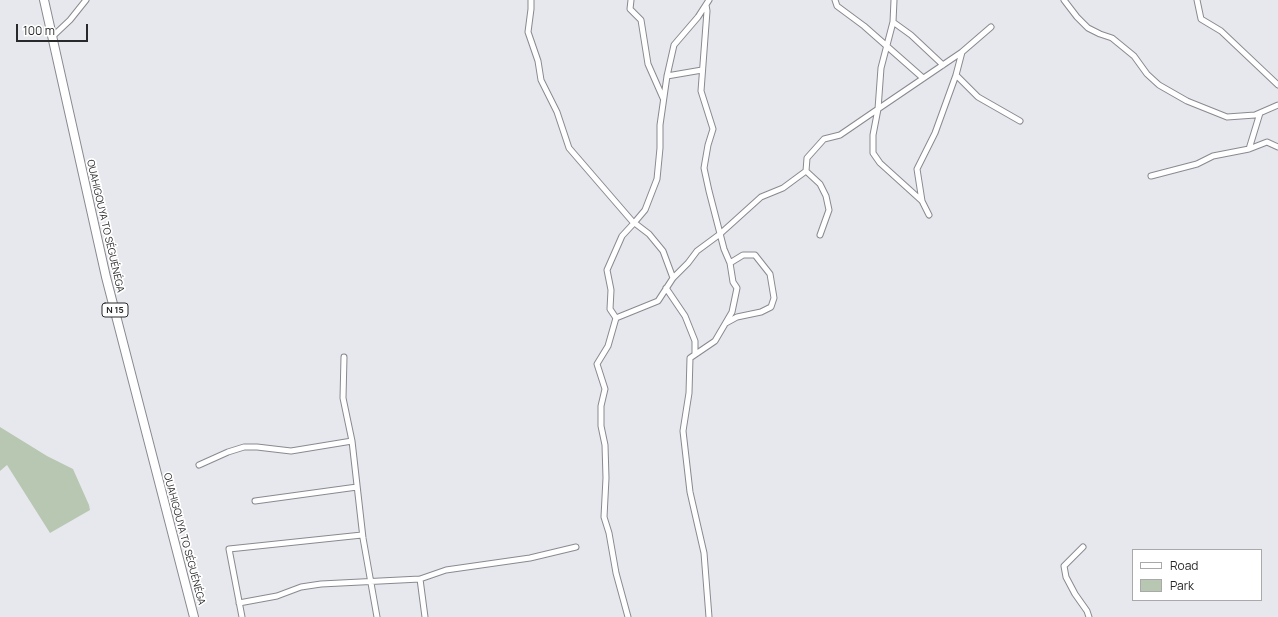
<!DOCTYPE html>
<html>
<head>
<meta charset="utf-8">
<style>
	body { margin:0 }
	#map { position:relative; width:1278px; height:617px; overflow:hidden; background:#e7e8ee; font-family:Manrope,sans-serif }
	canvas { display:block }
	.legend { position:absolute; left:1132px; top:549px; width:130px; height:52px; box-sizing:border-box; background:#fff; border:1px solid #a9a9aa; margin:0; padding:5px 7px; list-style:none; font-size:12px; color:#28292b }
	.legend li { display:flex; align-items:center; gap:8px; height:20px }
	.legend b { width:20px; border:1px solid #a9a9aa }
	.scale { position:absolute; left:16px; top:24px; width:72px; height:18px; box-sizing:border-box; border:2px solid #28292b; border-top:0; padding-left:5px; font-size:12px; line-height:14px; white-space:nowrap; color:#28292b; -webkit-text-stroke:3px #fff; paint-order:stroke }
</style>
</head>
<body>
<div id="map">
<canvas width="1278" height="617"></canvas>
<ul class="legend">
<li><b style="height:5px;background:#fff"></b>Road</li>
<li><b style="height:11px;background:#b8c7b1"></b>Park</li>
</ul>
<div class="scale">100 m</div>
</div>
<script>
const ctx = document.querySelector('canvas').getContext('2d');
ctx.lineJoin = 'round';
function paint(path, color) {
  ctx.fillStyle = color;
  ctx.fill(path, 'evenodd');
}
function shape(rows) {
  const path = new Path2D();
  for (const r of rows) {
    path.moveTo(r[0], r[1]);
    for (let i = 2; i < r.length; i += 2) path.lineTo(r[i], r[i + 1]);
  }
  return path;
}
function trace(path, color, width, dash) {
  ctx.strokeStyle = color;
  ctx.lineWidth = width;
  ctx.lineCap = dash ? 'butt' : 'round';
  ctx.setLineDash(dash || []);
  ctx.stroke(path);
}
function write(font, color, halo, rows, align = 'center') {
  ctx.font = font + ' Manrope,sans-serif';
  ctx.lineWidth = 3.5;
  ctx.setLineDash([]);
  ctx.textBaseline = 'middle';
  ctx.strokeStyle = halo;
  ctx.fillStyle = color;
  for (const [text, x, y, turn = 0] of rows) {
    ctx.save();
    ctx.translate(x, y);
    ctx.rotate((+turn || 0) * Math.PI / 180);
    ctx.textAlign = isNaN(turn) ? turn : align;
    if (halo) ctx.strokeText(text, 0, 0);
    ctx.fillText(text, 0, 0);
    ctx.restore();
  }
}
const green = shape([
	[0,427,47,456,73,469,89,505,90,510,50,533,7,465,0,471]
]);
const minor = shape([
	[531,0,531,9,528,32,538,61,541,80,557,112,569,148,632,221,649,234,663,251,673,278],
	[631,0,630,9,641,20,648,64,663,98],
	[835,0,837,6,864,26,923,78],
	[894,0,893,22,911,35,943,65],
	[1064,0,1077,17,1088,28,1100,34,1112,38,1134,56,1147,74,1159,85,1187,101,1227,117,1255,115,1278,105],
	[1197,0,1201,19,1221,31,1278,85],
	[706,5,707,11,701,91,713,129,708,145,704,168,709,191,724,249,730,263,733,282,737,288,732,312,715,341,690,358,689,393,683,431,690,492,704,553,709,617],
	[893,22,881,68,878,109,873,135,873,153,880,163,922,201,929,215],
	[52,37,70,20,86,0],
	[956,75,978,97,1020,121],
	[667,76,702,70],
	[1249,149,1267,142,1278,147],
	[806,171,820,184,826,196,829,210,820,235],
	[1151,176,1197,164,1213,156,1249,149,1260,113],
	[922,201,917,169,935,133,956,75,962,52],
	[666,288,685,316,695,341,695,354],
	[616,318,658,301,673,278,688,263,697,251,720,234,761,197,783,188,806,171,807,158,824,139,840,135,878,109,962,52,991,27],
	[726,323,737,317,761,312,771,307,774,298,770,274,755,255,743,255,730,263],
	[344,357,343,398,352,441,363,538,377,617],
	[199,465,228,452,244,447,257,447,291,451,352,441],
	[255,501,357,487],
	[1083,547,1064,566,1066,577,1075,594,1087,611,1089,617],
	[420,579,425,617],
	[239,603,277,596,301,587,321,584,420,579,446,570,530,558,576,547],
	[242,617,229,549,362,535],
	[628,617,616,573,609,533,604,517,606,478,605,445,601,426,601,406,605,389,597,364,608,346,616,318,610,309,611,290,607,270,622,236,634,223,645,210,657,179,660,148,660,125,667,76,674,45,698,17,709,0]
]);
const primary = shape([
	[44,0,106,277,194,617]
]);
const shields = [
	[115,310,26]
];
const shieldNames = [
	["N 15",115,310]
];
const streetNames = [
	["OUAHIGOUYA TO SÉGUÉNÉGA",105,226,77],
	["OUAHIGOUYA TO SÉGUÉNÉGA",184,539,75]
];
paint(green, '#b8c7b1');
trace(minor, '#898a8f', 7);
trace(primary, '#898a8f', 10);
trace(minor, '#fff', 5);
trace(primary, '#fff', 8);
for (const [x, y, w] of shields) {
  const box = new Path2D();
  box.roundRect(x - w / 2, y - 7, w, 14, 3);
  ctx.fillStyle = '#fff';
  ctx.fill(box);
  trace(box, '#28292b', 1);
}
write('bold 9px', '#28292b', null, shieldNames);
write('10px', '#28292b', '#fff', streetNames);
</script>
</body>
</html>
